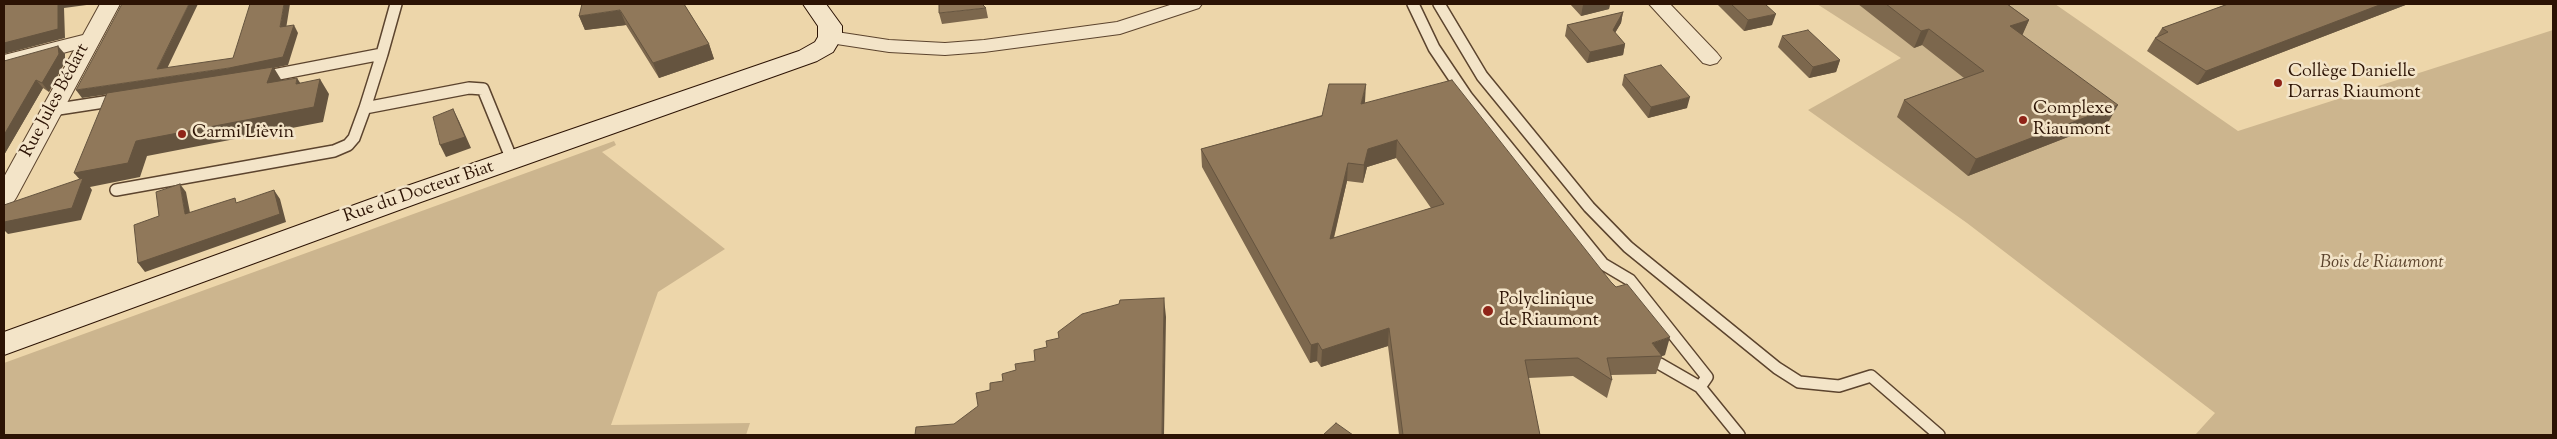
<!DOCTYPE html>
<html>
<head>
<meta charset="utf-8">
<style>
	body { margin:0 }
	#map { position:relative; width:2557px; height:439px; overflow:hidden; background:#edd6aa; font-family:"Sorts Mill Goudy",serif }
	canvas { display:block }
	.frame { position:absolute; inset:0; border:5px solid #2c1304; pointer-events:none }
</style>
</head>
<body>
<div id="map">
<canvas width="2557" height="439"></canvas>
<div class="frame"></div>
</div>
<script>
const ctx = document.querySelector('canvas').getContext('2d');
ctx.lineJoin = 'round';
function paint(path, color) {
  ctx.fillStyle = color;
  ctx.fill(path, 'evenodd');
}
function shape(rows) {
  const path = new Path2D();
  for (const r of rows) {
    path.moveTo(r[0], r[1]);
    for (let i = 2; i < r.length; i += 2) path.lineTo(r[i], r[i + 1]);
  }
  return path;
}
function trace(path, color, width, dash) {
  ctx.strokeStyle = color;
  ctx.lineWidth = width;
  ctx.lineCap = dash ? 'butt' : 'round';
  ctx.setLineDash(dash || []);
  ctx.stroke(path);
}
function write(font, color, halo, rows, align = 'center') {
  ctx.font = font + ' "Sorts Mill Goudy",serif';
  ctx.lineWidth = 5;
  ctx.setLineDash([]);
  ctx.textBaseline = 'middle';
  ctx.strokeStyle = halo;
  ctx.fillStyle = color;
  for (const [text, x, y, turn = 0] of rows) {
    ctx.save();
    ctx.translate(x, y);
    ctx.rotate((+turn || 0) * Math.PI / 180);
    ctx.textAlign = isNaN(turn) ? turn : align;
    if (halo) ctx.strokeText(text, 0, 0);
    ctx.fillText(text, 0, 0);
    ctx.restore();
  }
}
const green = shape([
	[1817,4,2055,4,2238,131,2553,30,2553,435,2195,435,2215,413,1967,223,1808,110,1901,58],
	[614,141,616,145,602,152,725,249,658,292,611,425,750,423,746,435,4,435,4,363]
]);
const lane = shape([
	[1413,4,1434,48,1467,97,1603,264,1630,280,1707,377,1700,387],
	[1439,4,1482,76,1589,207,1628,247,1777,368,1799,382,1839,386,1871,376,1939,435],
	[263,77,382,54,396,4],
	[365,108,382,54],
	[52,110,117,100],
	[116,190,334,151,348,145,354,138,365,108,469,88,483,89,512,160],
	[1660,364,1700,387,1739,435]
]);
const street = shape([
	[100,4,120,4,16,198,12,204,4,206,4,177,74,50,4,69,4,55,83,35,100,4],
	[1173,4,1202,4,1199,8,1120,34,984,52,945,55,889,52,830,43,823,41,820,37,823,33,830,31,889,40,945,43,984,40,1117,22,1173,4],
	[1649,4,1670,4,1717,53,1721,58,1717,63,1710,65,1703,63,1649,4]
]);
const secondary = shape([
	[803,4,826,4,842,26,842,37,833,52,817,61,421,202,4,355,4,332,401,188,799,51,815,42,818,37,818,26,803,4]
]);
const wall = shape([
	[684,4,709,44,714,59,659,78,626,25,585,30,579,16],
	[1570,4,1610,4,1609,9,1581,16],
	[1717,4,1765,4,1772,25,1744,31],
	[1858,4,2010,4,2010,6,2029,20,2022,35,2109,121,1968,176,1897,117,1904,100,1964,78,1922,45,1914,48],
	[2228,4,2408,4,2197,85,2147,51,2155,38,2157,36,2162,28],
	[986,8,988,18,942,24,939,13],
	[1623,12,1621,23,1615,33,1625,44,1623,55,1587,63,1565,36,1567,25],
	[1782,36,1840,60,1836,72,1809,78,1778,47],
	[65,54,65,62,49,92,43,88,4,155,4,61],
	[1624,75,1687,108,1648,118,1622,85],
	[1365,103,1665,355,1662,356,1656,374,1611,375,1612,380,1607,398,1573,376,1528,378,1540,435,1399,435,1388,346,1321,367,1317,361,1310,363,1202,167,1201,149],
	[1396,158,1431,208,1334,238,1347,181,1363,183,1367,167]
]);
const shadedWall = shape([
	[58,4,94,4,64,8,65,38,4,54,4,43],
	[189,4,198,4,163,77,157,69],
	[284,4,290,4,285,35,280,27],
	[1588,4,1610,4,1609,9,1581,16,1583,5],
	[2382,4,2408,4,2197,85,2206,71],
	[620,10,626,25,585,30,579,16],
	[1623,12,1621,23,1610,41,1613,30],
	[1776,14,1772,25,1744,31,1748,20],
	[2029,20,2022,36,2010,26],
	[294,25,298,33,288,65,274,68,282,81,277,98,235,76,82,98,76,90,229,68],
	[1929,29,1922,45,1914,48,1921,31],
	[709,44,714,59,659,78,653,63],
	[1625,44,1623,55,1587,63,1590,52],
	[58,46,65,54,65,62,49,92,42,83],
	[1840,60,1836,72,1809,78,1813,67],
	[297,78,306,92,296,84],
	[320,79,329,94,323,122,147,156,140,177,90,187,92,190,81,220,8,234,4,230,4,222,82,182,74,173,136,141],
	[36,80,43,88,4,155,4,135],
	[1366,84,1365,102,1360,122,1361,104],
	[1690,97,1687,108,1648,118,1651,107],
	[2118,105,2109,121,1968,176,1976,159],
	[453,109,459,121,471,148,446,157,440,145],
	[1397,140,1396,158,1367,167,1363,183,1364,165,1368,149],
	[1348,163,1347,181,1329,257,1330,239],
	[180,184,186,192,192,223,185,214],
	[274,190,280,199,286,222,145,272,138,263],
	[1164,298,1166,317,1164,435,1162,435],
	[1389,328,1388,346,1321,367,1322,350],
	[1670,337,1665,355,1662,356,1652,343],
	[1318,343,1317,361,1310,363,1311,345]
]);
const building = shape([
	[4,4,58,4,58,29,4,43,4,4],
	[122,4,189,4,157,69,233,58,250,4,284,4,280,27,294,25,283,57,229,68,76,90,122,4],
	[582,4,684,4,709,44,653,63,620,10,579,16,582,4],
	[939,4,982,4,986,8,939,13,939,4],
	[1731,4,1765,4,1776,14,1748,20,1731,4],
	[1886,4,2007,4,2029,20,2010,26,2118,105,1976,159,1904,100,1984,71,1929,29,1921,31,1886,4],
	[2228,4,2382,4,2206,71,2155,38,2168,32,2162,28,2228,4],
	[1623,12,1613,30,1625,44,1590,52,1567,25,1623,12],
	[1808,30,1840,60,1813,67,1782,36,1808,30],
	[58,46,59,54,42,83,36,80,4,135,4,61,58,46],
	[1661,65,1690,97,1651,107,1624,75,1661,65],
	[273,67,267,83,297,78,296,84,320,79,314,107,136,141,128,163,74,173,107,93,273,67],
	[1452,80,1611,282,1616,287,1627,284,1670,337,1652,343,1662,356,1607,358,1612,380,1578,358,1525,360,1540,435,1403,435,1389,328,1322,350,1318,343,1311,345,1201,149,1322,116,1329,84,1366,84,1361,104,1452,80],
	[1397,140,1444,204,1330,239,1348,163,1364,165,1368,149,1397,140],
	[453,109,465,137,440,145,433,117,453,109],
	[83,178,72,208,4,222,4,205,83,178],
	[180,184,185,214,235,198,236,203,274,190,280,214,138,263,134,225,159,216,156,192,180,184],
	[1164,298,1162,435,915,435,916,427,954,424,978,406,976,393,990,390,990,383,1003,381,1002,374,1016,370,1015,364,1035,361,1034,350,1047,347,1046,341,1059,338,1058,332,1082,314,1119,304,1120,300,1164,298],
	[1336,423,1353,435,1323,435,1336,423]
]);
const markers = [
	[2278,83,5,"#8f2418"],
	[2023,120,5,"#8f2418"],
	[182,134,5,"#8f2418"],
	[1488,311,6,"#8f2418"]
];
const poiNames = [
	["Collège Danielle",2288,73],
	["Darras Riaumont",2288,94],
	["Complexe",2033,110],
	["Riaumont",2033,131],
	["Carmi Lièvin",192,134],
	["Polyclinique",1499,301],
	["de Riaumont",1499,322]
];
const streetNames = [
	["Rue Jules Bédart",56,101,-62],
	["Rue du Docteur Biat",419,193,-19]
];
const parkNames = [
	["Bois de Riaumont",2382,264]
];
paint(green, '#ccb58e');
trace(lane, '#5c442e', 14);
trace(street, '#5c442e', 2);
trace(secondary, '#2c1304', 2);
trace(lane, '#f3e4c8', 11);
paint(street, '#f3e4c8');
paint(secondary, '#f3e4c8');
paint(wall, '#7c674d');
paint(shadedWall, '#65543f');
paint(building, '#90785a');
trace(building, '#65543f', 1);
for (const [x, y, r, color] of markers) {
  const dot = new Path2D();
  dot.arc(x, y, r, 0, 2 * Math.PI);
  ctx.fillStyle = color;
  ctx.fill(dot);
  trace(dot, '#f3e4c8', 2);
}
write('18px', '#2c1304', '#f3e4c8', poiNames, 'left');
write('18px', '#2c1304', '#f3e4c8', streetNames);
write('italic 18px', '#5c442d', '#f3e4c8', parkNames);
</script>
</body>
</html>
